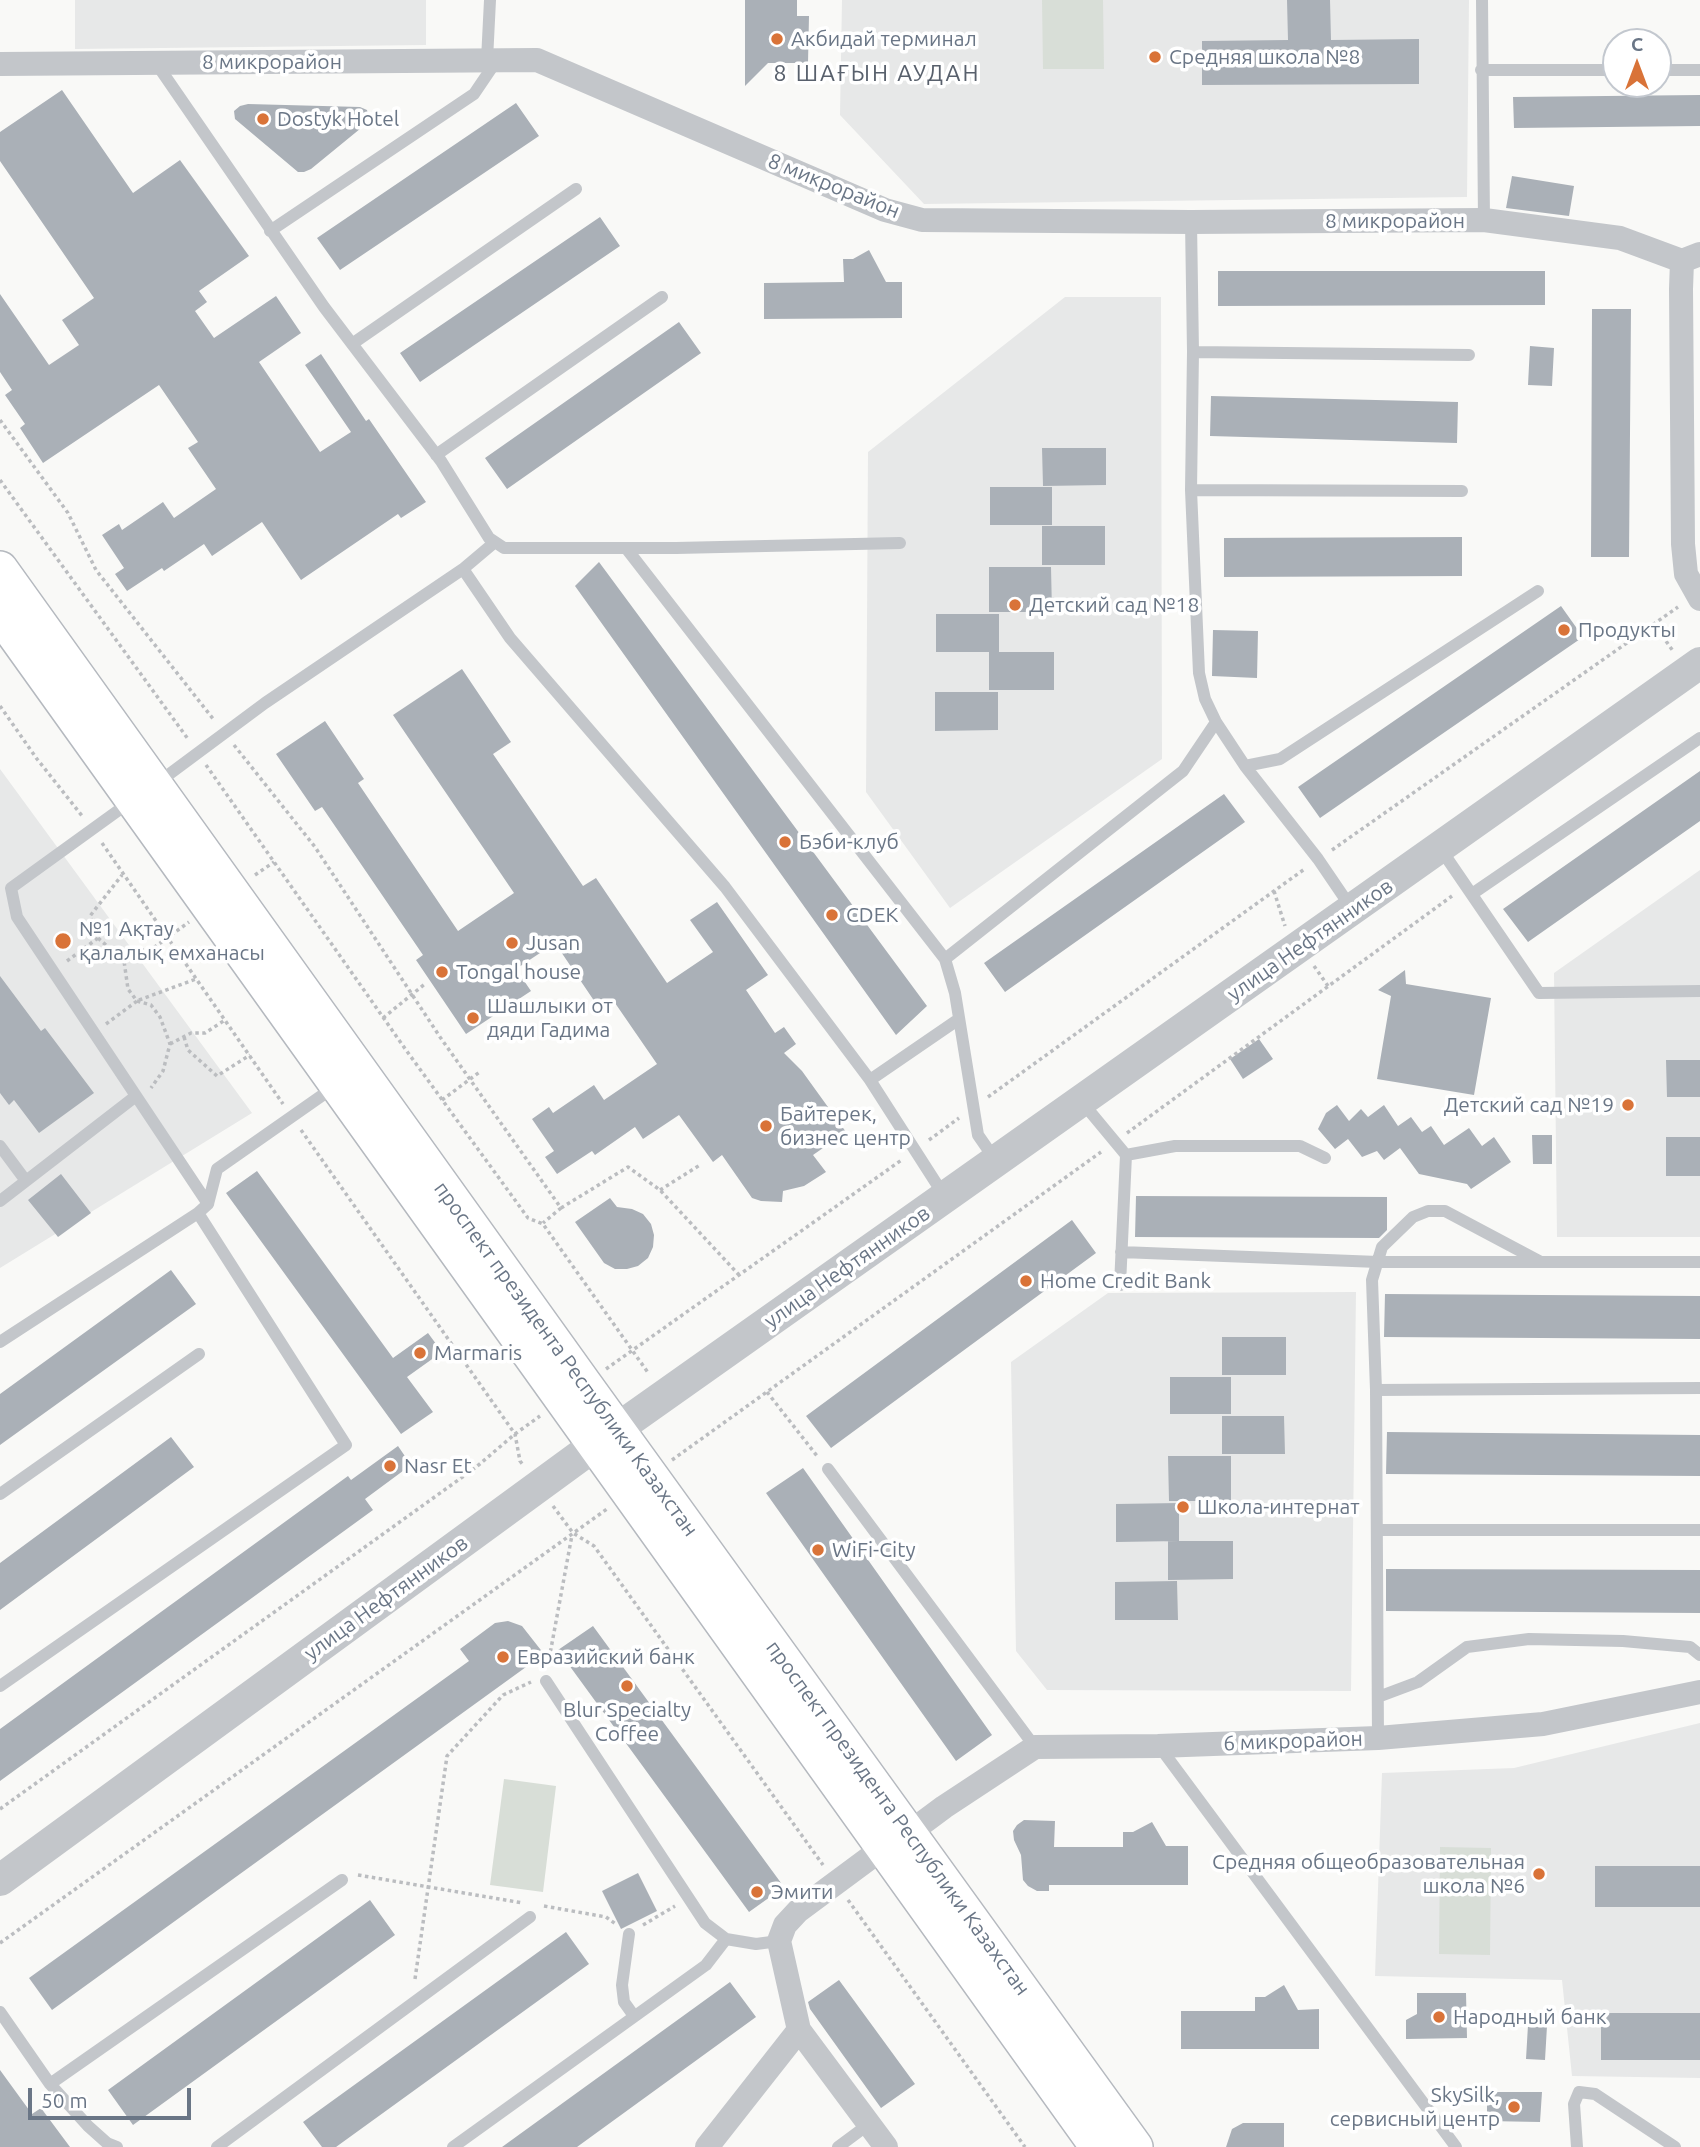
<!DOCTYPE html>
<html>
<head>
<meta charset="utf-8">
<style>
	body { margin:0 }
	#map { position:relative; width:1700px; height:2147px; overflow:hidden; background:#f9f9f7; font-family:Ubuntu,sans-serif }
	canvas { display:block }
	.north { position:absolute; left:1602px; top:28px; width:70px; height:70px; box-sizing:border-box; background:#fff; border:2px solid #c3c8cf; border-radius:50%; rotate:0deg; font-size:19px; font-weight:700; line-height:28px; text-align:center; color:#6a7686 }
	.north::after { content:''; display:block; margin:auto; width:24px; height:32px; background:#d97338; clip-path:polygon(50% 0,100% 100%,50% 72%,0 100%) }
	.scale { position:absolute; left:28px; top:2088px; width:163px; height:32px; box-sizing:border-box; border:4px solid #6a7686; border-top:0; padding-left:9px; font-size:21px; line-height:24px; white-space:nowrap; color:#6a7686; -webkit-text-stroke:5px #fff; paint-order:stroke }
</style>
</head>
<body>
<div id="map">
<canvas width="1700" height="2147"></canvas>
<div class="north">С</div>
<div class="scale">50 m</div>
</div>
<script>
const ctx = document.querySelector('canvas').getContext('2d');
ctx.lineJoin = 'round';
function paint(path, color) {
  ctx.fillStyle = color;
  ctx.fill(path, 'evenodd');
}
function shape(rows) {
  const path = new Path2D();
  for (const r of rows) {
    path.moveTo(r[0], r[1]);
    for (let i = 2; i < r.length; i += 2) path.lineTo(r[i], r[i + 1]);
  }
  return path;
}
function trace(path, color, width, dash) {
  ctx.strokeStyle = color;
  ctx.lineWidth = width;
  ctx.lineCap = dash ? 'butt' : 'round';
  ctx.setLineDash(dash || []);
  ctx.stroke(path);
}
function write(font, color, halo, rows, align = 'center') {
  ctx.font = font + ' Ubuntu,sans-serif';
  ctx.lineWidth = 7;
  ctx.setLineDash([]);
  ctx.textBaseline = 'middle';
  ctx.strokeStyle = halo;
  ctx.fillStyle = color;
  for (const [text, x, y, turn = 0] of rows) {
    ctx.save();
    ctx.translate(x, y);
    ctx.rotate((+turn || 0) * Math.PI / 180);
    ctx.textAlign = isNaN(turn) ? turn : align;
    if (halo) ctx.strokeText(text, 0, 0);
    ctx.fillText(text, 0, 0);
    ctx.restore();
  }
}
const built = shape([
	[75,0,426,0,426,45,75,49],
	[842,0,1469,0,1467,197,924,204,840,115],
	[1065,297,1161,297,1162,759,950,908,866,792,868,452],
	[0,769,252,1113,0,1268],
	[1700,870,1700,1237,1557,1237,1554,973],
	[1356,1292,1351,1691,1047,1690,1016,1651,1011,1362,1108,1293],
	[1700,1723,1700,2078,1572,2076,1562,1980,1375,1976,1382,1773,1514,1768]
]);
const green = shape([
	[1042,0,1103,0,1104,69,1043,69],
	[504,1779,556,1786,543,1892,490,1885],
	[1440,1847,1491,1848,1490,1955,1439,1954]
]);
const building = shape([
	[745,0,797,0,797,16,809,16,808,63,768,63,745,86],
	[1287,0,1330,0,1331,40,1419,39,1419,84,1202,85,1202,41,1288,40],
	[62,90,133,193,180,160,249,256,199,291,207,302,195,311,214,338,276,296,301,333,259,362,320,452,351,432,305,365,321,354,366,421,369,419,426,502,401,518,398,514,301,580,262,522,212,556,204,544,164,571,162,568,127,591,115,574,124,568,102,535,119,524,122,530,163,502,174,518,216,489,188,448,198,442,159,385,43,463,20,428,25,424,5,395,12,390,0,372,0,294,49,365,79,345,62,320,94,298,0,161,0,132],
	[1700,95,1700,126,1514,128,1513,97],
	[516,103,539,136,340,270,317,238],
	[248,104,360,107,367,110,369,118,366,124,311,169,304,172,298,172,235,119,234,111,240,106],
	[1512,176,1574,186,1569,216,1506,208],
	[600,217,620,246,420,382,400,353],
	[869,250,886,282,902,282,902,318,764,319,764,283,844,282,843,259,853,259],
	[1218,271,1545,271,1545,305,1218,306],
	[1592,309,1631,309,1629,557,1591,557],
	[679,322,701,353,507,489,485,458],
	[1530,346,1554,348,1552,386,1528,385],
	[1211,396,1458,402,1457,443,1210,436],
	[1042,448,1106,448,1106,485,1043,486],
	[990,487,1052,487,1052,525,990,525],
	[1042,526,1105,526,1105,565,1042,565],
	[1462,537,1462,576,1224,577,1224,538],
	[599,562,927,1006,896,1035,575,586],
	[989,567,1051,567,1052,612,989,612],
	[1561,606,1583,637,1320,818,1298,787],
	[936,614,999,614,999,652,936,652],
	[1213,630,1258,631,1257,678,1212,676],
	[989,652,1054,652,1054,690,989,690],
	[462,669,511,742,493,754,583,886,596,878,667,983,713,952,690,920,717,902,768,975,746,990,775,1033,784,1027,796,1044,784,1053,802,1071,846,1132,813,1155,826,1172,804,1186,783,1191,782,1202,761,1201,752,1198,722,1155,713,1162,679,1115,643,1139,635,1127,595,1155,592,1151,557,1174,545,1157,554,1151,532,1119,549,1107,553,1113,594,1085,604,1100,657,1064,615,1003,601,1011,555,943,516,969,531,991,466,1034,416,960,423,955,322,807,315,811,276,754,325,721,364,779,358,783,458,931,514,893,393,715],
	[935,692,998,692,998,730,935,731],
	[1700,771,1700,821,1528,942,1503,909],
	[1224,794,1245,822,1005,992,984,963],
	[1405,970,1406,984,1491,998,1474,1095,1377,1079,1391,996,1378,990],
	[0,976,41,1031,45,1028,94,1093,39,1133,14,1100,9,1105,0,1093],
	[1259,1039,1273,1059,1243,1079,1230,1059],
	[1666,1060,1700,1060,1700,1097,1667,1097],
	[1337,1105,1349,1121,1361,1109,1368,1117,1384,1105,1398,1126,1411,1117,1422,1132,1431,1126,1444,1145,1469,1128,1482,1146,1494,1137,1511,1162,1471,1189,1467,1184,1419,1174,1400,1148,1384,1160,1377,1151,1362,1157,1348,1139,1335,1149,1318,1129,1326,1113],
	[1532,1135,1552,1135,1552,1164,1533,1164],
	[1666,1137,1700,1137,1700,1176,1666,1176],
	[257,1171,393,1358,428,1333,442,1352,407,1377,433,1412,401,1434,226,1193],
	[61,1174,91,1213,58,1237,28,1200],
	[1136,1196,1387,1197,1387,1230,1379,1238,1135,1237],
	[610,1198,617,1207,632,1209,643,1214,651,1224,654,1235,653,1247,648,1258,638,1266,627,1269,615,1269,604,1263,575,1222],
	[1072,1220,1096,1253,831,1448,806,1416],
	[171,1270,196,1304,0,1445,0,1394],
	[1385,1294,1700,1296,1700,1339,1384,1337],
	[1222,1337,1286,1337,1286,1375,1222,1375],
	[1170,1377,1231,1377,1231,1414,1170,1414],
	[1222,1416,1284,1416,1285,1454,1222,1454],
	[1387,1432,1700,1435,1700,1476,1386,1474],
	[171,1437,194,1467,0,1610,0,1563],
	[398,1446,411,1465,365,1499,373,1510,0,1781,0,1729,348,1476,351,1480],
	[1168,1456,1231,1456,1231,1501,1169,1501],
	[803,1468,992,1735,956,1761,766,1493],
	[1179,1503,1179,1541,1116,1542,1116,1504],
	[1168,1541,1233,1541,1233,1579,1168,1580],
	[1386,1569,1700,1570,1700,1613,1386,1611],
	[1177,1581,1178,1620,1115,1620,1115,1582],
	[508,1621,522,1626,544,1654,52,2010,29,1978,469,1661,460,1649,495,1623],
	[593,1626,784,1887,749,1912,558,1650],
	[1024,1820,1055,1821,1054,1847,1123,1847,1123,1832,1133,1832,1152,1822,1166,1846,1188,1846,1188,1885,1049,1885,1049,1891,1037,1891,1028,1886,1023,1880,1021,1855,1014,1840,1013,1831,1017,1825],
	[1595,1866,1700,1866,1700,1907,1595,1907],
	[638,1873,657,1911,621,1929,602,1891],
	[370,1900,395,1935,133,2125,108,2090],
	[566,1932,589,1964,336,2147,322,2147,303,2122],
	[839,1980,915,2084,881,2108,810,2009,808,2002],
	[730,1982,756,2017,577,2147,502,2147],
	[1284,1985,1298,2010,1319,2009,1319,2049,1181,2049,1181,2011,1255,2011,1255,1997,1265,1997],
	[1417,1993,1466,1993,1467,2038,1406,2039,1406,2020,1417,2014],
	[1601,2013,1700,2013,1700,2060,1601,2060],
	[1528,2025,1547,2026,1545,2060,1526,2059],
	[0,2070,32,2114,41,2108,70,2147,0,2147],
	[1487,2092,1542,2092,1540,2122,1487,2121],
	[1243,2123,1284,2123,1284,2147,1226,2147,1232,2129]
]);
const path = shape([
	[0,420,68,513,96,570,214,720],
	[0,480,188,739],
	[1654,624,1673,651],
	[0,706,37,759,83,817],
	[234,745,315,847,440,1037,561,1208,543,1223],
	[206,765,406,1050,528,1218,543,1224,649,1374],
	[102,843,283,1104],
	[1332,850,1678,607],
	[255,875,274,862],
	[1274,891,1285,926],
	[98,938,124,961,132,951,152,949,189,922],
	[67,961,98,938,90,916,122,875],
	[1314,966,1328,986],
	[139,1000,196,979],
	[137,1001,151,1005,160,1017,170,1044,163,1071,151,1088],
	[383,1018,426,983],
	[106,1024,137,1001,128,989,124,961],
	[184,1037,188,1050,217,1076,250,1055],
	[170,1044,191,1033,205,1033,225,1020],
	[988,1097,1306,868],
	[442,1100,481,1071],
	[301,1130,515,1434,520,1461,524,1466],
	[1127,1133,1452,896],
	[929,1140,959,1118],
	[660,1190,700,1165],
	[561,1208,628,1167,660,1190,739,1275],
	[606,1369,903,1159],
	[767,1392,817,1456],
	[672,1460,1101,1152],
	[553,1506,573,1533,594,1546,823,1865],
	[546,1665,550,1654,572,1535],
	[0,1809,475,1468,515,1434,540,1416],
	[358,1875,523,1903],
	[848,1900,1025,2147],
	[544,1906,606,1917,617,1925],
	[643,1925,675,1906],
	[0,1943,607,1509],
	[415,1979,447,1756,503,1695,531,1682]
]);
const service = shape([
	[1482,0,1484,220],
	[487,60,490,0],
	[156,63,324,307,441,461,489,538,504,548,676,548,900,543],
	[1481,70,1616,70],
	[1658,70,1700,70],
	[1191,222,1193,352,1191,490,1199,673,1205,699,1216,722,1245,766,1318,859,1352,909],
	[270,231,474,94,497,60],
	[352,344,576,189],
	[1193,352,1469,355],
	[436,455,662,297],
	[1191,490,1462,491],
	[626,548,945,959],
	[463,569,510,638,725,887,870,1080,945,1197],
	[1245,766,1280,759,1538,591],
	[156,784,265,703,463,569,495,542],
	[1440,848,1539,993,1700,991],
	[1472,894,1700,738],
	[870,1080,959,1019],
	[1082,1102,1126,1155,1175,1146,1300,1146,1325,1158],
	[0,1146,26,1181],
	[996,1161,978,1135,955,993,945,959,1183,771,1216,722],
	[0,1201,136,1096],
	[208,1204,217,1169,337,1085],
	[1121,1252,1378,1262,1700,1262],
	[1120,1285,1126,1155],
	[0,1342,198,1213,208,1204,17,917,11,888,130,802],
	[1376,1390,1700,1388],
	[828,1469,1035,1747],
	[0,1494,199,1354],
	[1377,1530,1700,1530],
	[546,1681,705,1923,726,1939,756,1944,779,1941],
	[0,1686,346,1445,198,1213],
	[1378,1697,1418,1682,1467,1647,1529,1639,1623,1641,1690,1647,1700,1655],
	[1378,1738,1376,1390,1372,1280,1382,1247,1413,1217,1428,1211,1445,1211,1541,1262],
	[1159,1746,1456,2147],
	[629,1934,622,1985,624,2002,634,2016],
	[0,2012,50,2084,88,2126,107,2143,117,2147],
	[50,2084,342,1880],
	[217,2147,530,1917],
	[453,2147,706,1965,726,1939],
	[838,2147,869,2124],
	[1577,2147,1574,2104,1579,2092,1595,2094,1675,2147]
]);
const minor = shape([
	[0,64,537,60,885,210,922,220,1191,222,1484,220,1620,238,1682,261],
	[1700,254,1682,261,1681,289,1683,544,1686,574,1700,599],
	[909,1833,944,1807,1035,1747,1158,1746,1378,1738,1543,1724,1700,1692],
	[883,1848,798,1911,785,1925,779,1941,799,2030,886,2147],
	[707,2147,799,2030]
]);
const tertiary = shape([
	[0,1880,617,1429,1700,663]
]);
const secondary = shape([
	[0,569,584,1384,1135,2147],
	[0,614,1098,2147]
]);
const markers = [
	[777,39,7,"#d97338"],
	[1155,57,7,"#d97338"],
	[263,119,7,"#d97338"],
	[1015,605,7,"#d97338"],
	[1564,630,7,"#d97338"],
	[785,842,7,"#d97338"],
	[832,915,7,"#d97338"],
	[63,941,9,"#d97338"],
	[512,943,7,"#d97338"],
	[442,972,7,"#d97338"],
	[473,1018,7,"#d97338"],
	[1628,1105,7,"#d97338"],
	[766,1126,7,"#d97338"],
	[1026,1281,7,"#d97338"],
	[420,1353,7,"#d97338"],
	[390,1466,7,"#d97338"],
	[1183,1507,7,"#d97338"],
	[818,1550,7,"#d97338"],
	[503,1657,7,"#d97338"],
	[627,1686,7,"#d97338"],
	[1539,1874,7,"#d97338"],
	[757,1892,7,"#d97338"],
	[1439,2017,7,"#d97338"],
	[1514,2107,7,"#d97338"]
];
const poiNames = [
	["Акбидай терминал",791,39],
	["Средняя школа №8",1169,57],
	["Dostyk Hotel",277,119],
	["Детский сад №18",1029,605],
	["Продукты",1578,630],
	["Бэби-клуб",799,842],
	["CDEK",846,915],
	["№1 Ақтау",79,929],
	["қалалық емханасы",79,953],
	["Jusan",526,943],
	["Tongal house",456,972],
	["Шашлыки от",487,1006],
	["дяди Гадима",487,1030],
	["Детский сад №19",1614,1105,"right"],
	["Байтерек,",780,1114],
	["бизнес центр",780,1138],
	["Home Credit Bank",1040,1281],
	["Marmaris",434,1353],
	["Nasr Et",404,1466],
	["Школа-интернат",1197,1507],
	["WiFi-City",832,1550],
	["Евразийский банк",517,1657],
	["Blur Specialty",627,1710,"center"],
	["Coffee",627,1734,"center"],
	["Средняя общеобразовательная",1525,1862,"right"],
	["школа №6",1525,1886,"right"],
	["Эмити",771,1892],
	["Народный банк",1453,2017],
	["SkySilk,",1500,2095,"right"],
	["сервисный центр",1500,2119,"right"]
];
const streetNames = [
	["8 микрорайон",272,62],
	["8 микрорайон",834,186,22],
	["8 микрорайон",1395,221],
	["улица Нефтянников",1310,940,-35],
	["улица Нефтянников",847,1267,-35],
	["проспект президента Республики Казахстан",566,1359,54],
	["улица Нефтянников",386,1598,-36],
	["6 микрорайон",1293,1741,-2],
	["проспект президента Республики Казахстан",898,1818,54]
];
const neighbourhoodNames = [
	["8 ШАҒЫН АУДАН",877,73]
];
paint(built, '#e7e8e8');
paint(green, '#d8ded7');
paint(building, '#aab0b7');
trace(secondary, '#b5b9bf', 38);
trace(path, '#bbbdc0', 3.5, [3.5, 3.5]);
trace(service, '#c3c6ca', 12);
trace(minor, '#c3c6ca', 24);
trace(tertiary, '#c3c6ca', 32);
trace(secondary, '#fff', 35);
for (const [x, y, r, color] of markers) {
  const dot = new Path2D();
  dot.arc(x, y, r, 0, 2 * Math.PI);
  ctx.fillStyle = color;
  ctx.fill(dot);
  trace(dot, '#fff', 2.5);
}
write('21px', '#6a7686', '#fff', poiNames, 'left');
write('21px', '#6a7686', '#fff', streetNames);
ctx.letterSpacing = '2px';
write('23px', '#58606c', '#fff', neighbourhoodNames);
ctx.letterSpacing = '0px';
</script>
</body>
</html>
